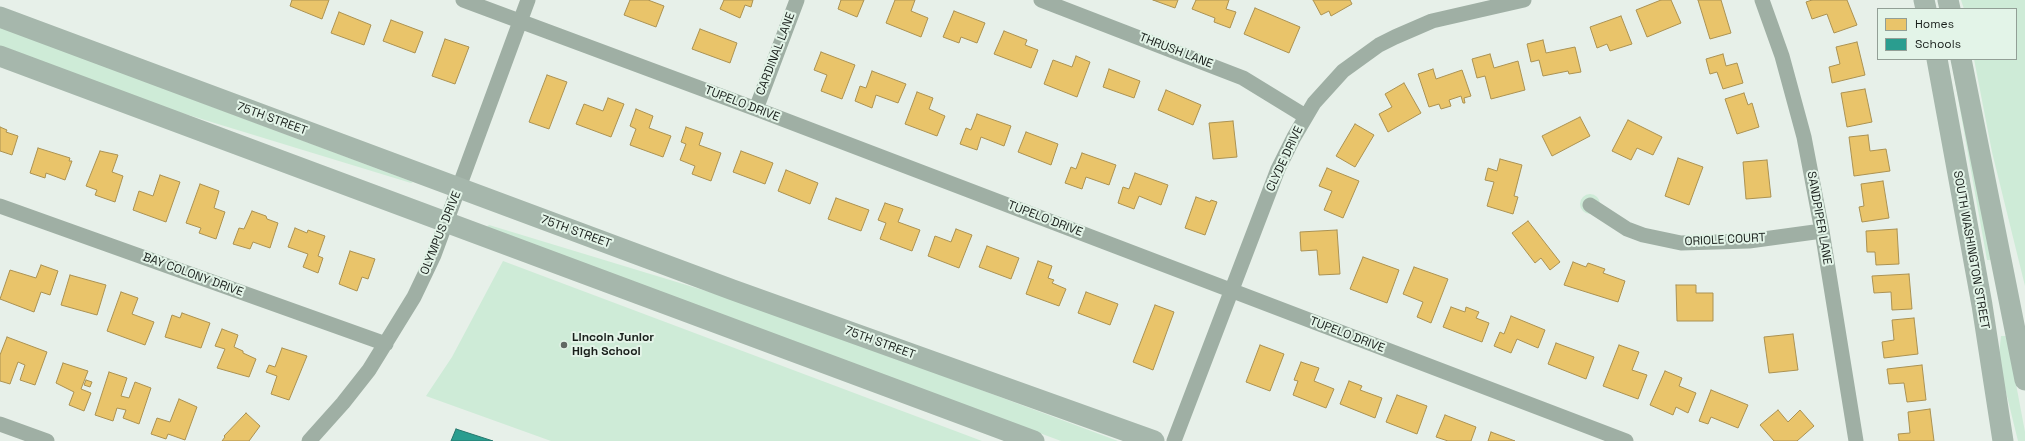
<!DOCTYPE html>
<html>
<head>
<meta charset="utf-8">
<style>
	body { margin:0 }
	#map { position:relative; width:2025px; height:441px; overflow:hidden; background:#e7f0e9; font-family:"Space Grotesk",sans-serif }
	canvas { display:block }
	.legend { position:absolute; left:1877px; top:8px; width:140px; height:52px; box-sizing:border-box; background:#e3f4e8; border:1px solid #929f96; margin:0; padding:5px 7px; list-style:none; font-size:12px; color:#191f1b }
	.legend li { display:flex; align-items:center; gap:8px; height:20px }
	.legend b { width:20px; border:1px solid #929f96 }
</style>
</head>
<body>
<div id="map">
<canvas width="2025" height="441"></canvas>
<ul class="legend">
<li><b style="height:11px;background:#e9c46a"></b>Homes</li>
<li><b style="height:11px;background:#2a9d8f"></b>Schools</li>
</ul>
</div>
<script>
const ctx = document.querySelector('canvas').getContext('2d');
ctx.lineJoin = 'round';
function paint(path, color) {
  ctx.fillStyle = color;
  ctx.fill(path, 'evenodd');
}
function shape(rows) {
  const path = new Path2D();
  for (const r of rows) {
    if (r.length === 3) {
      path.moveTo(r[0] + r[2], r[1]);
      path.arc(r[0], r[1], r[2], 0, 2 * Math.PI);
      continue;
    }
    path.moveTo(r[0], r[1]);
    for (let i = 2; i < r.length; i += 2) path.lineTo(r[i], r[i + 1]);
  }
  return path;
}
function trace(path, color, width, dash) {
  ctx.strokeStyle = color;
  ctx.lineWidth = width;
  ctx.lineCap = dash ? 'butt' : 'round';
  ctx.setLineDash(dash || []);
  ctx.stroke(path);
}
function write(font, color, halo, rows, align = 'center') {
  ctx.font = font + ' "Space Grotesk",sans-serif';
  ctx.lineWidth = 4;
  ctx.setLineDash([]);
  ctx.textBaseline = 'middle';
  ctx.strokeStyle = halo;
  ctx.fillStyle = color;
  for (const [text, x, y, turn = 0] of rows) {
    ctx.save();
    ctx.translate(x, y);
    ctx.rotate((+turn || 0) * Math.PI / 180);
    ctx.textAlign = isNaN(turn) ? turn : align;
    if (halo) ctx.strokeText(text, 0, 0);
    ctx.fillText(text, 0, 0);
    ctx.restore();
  }
}
const green = shape([
	[1961,0,2025,0,2025,286,1992,152,1974,59,2016,59,2016,9,1964,9],
	[0,27,413,182,411,183,172,110,0,46],
	[1951,59,1954,59,1992,260,1987,260],
	[1590,204,10],
	[489,225,726,297,818,329,1118,441,1061,441,487,227],
	[503,261,982,441,551,441,426,396,452,357],
	[2001,336,2007,336,2025,432,2025,441,2018,441,2004,384,1999,355]
]);
const homes = shape([
	[292,0,329,0,322,19,290,6,292,0],
	[630,0,648,0,664,6,656,27,624,15,630,0],
	[724,0,753,0,751,7,745,5,740,18,720,9,724,0],
	[841,0,864,0,857,17,838,9,841,0],
	[895,0,915,0,911,11,928,18,921,37,886,23,895,0],
	[1153,0,1178,0,1175,8,1153,0],
	[1196,0,1229,0,1226,9,1236,12,1230,28,1214,22,1215,18,1192,9,1196,0],
	[1313,0,1350,0,1352,4,1331,16,1329,11,1321,15,1313,0],
	[1661,0,1671,0,1681,23,1647,37,1636,10,1661,0],
	[1698,0,1721,0,1731,33,1710,39,1698,0],
	[1812,0,1847,0,1857,25,1834,33,1827,14,1812,19,1806,2,1812,0],
	[1255,8,1300,27,1289,53,1244,34,1255,8],
	[954,11,985,23,977,43,961,37,959,43,943,37,954,11],
	[339,12,371,25,364,45,331,33,339,12],
	[1621,16,1632,44,1610,51,1607,44,1597,48,1590,27,1621,16],
	[391,20,423,32,415,53,383,41,391,20],
	[700,29,737,43,730,63,692,49,700,29],
	[1004,31,1027,40,1025,45,1038,50,1031,68,994,54,1004,31],
	[445,39,469,47,455,84,432,76,445,39],
	[1543,40,1546,53,1575,47,1581,72,1569,74,1568,71,1543,76,1539,60,1531,62,1527,44,1543,40],
	[1857,42,1865,75,1832,83,1829,67,1840,64,1836,47,1857,42],
	[821,52,855,65,842,99,821,91,827,75,814,70,821,52],
	[1490,54,1494,68,1518,61,1525,90,1491,99,1485,76,1477,78,1472,59,1490,54],
	[1723,54,1726,66,1737,63,1743,83,1723,89,1717,72,1710,74,1706,59,1723,54],
	[1076,56,1090,62,1077,97,1044,84,1053,60,1072,67,1076,56],
	[1109,69,1140,81,1134,98,1103,87,1109,69],
	[1433,69,1436,79,1462,70,1471,96,1464,98,1465,103,1463,103,1461,96,1449,100,1451,106,1441,109,1439,104,1429,107,1418,74,1433,69],
	[872,71,906,84,898,103,876,95,872,108,855,101,860,86,866,88,872,71],
	[547,75,567,82,549,129,529,122,547,75],
	[1404,83,1421,113,1388,132,1379,114,1392,107,1385,94,1404,83],
	[1865,89,1872,122,1847,127,1841,93,1865,89],
	[1166,90,1201,105,1193,125,1158,110,1166,90],
	[917,92,933,98,929,109,945,116,937,136,905,124,917,92],
	[1744,93,1748,105,1752,103,1759,127,1737,134,1725,99,1744,93],
	[608,98,624,104,611,137,576,124,584,104,603,111,608,98],
	[636,109,653,116,649,128,671,136,663,157,630,145,636,129,630,126,636,109],
	[977,114,1011,126,1004,146,981,137,977,150,960,144,966,128,971,130,977,114],
	[1580,117,1590,136,1552,156,1542,136,1580,117],
	[1628,120,1662,137,1653,155,1637,148,1631,160,1612,151,1628,120],
	[1233,121,1237,157,1213,159,1209,123,1233,121],
	[1355,124,1374,135,1355,167,1336,156,1355,124],
	[0,127,7,130,6,132,18,136,12,155,0,151,0,127],
	[686,127,703,133,699,145,721,153,711,181,692,174,695,166,680,160,686,144,681,142,686,127],
	[1026,132,1058,144,1051,165,1018,152,1026,132],
	[1868,135,1870,151,1886,149,1890,171,1854,176,1849,137,1868,135],
	[38,148,70,158,69,161,72,161,65,180,46,173,45,178,30,173,38,148],
	[100,151,118,155,112,172,123,176,115,202,95,195,97,190,86,186,100,151],
	[741,151,773,163,765,184,733,172,741,151],
	[1082,153,1116,165,1109,185,1086,177,1082,189,1065,183,1071,167,1076,169,1082,153],
	[1678,158,1703,167,1689,205,1665,196,1678,158],
	[1500,159,1522,165,1514,196,1518,197,1513,214,1487,206,1494,182,1485,180,1488,168,1497,171,1500,159],
	[1767,160,1771,197,1746,199,1743,162,1767,160],
	[1327,168,1359,181,1343,218,1324,210,1332,191,1319,186,1327,168],
	[786,170,818,183,810,204,778,191,786,170],
	[1135,173,1168,185,1161,205,1139,196,1134,209,1118,203,1123,187,1129,189,1135,173],
	[160,175,180,182,166,222,133,210,139,191,153,196,160,175],
	[1883,181,1889,218,1862,222,1859,207,1864,206,1861,184,1883,181],
	[200,184,219,191,214,208,225,212,216,239,199,233,201,228,186,223,200,184],
	[1196,197,1210,202,1211,200,1217,202,1205,235,1185,228,1196,197],
	[836,198,869,210,861,231,828,219,836,198],
	[885,203,903,209,898,222,920,230,912,251,880,239,886,223,878,220,885,203],
	[252,211,266,216,267,219,278,223,270,248,253,242,250,249,233,244,239,228,244,229,252,211],
	[1528,221,1560,262,1550,270,1541,258,1535,263,1512,233,1528,221],
	[295,228,307,233,308,230,325,236,318,256,323,258,318,273,303,267,308,254,288,247,295,228],
	[956,229,972,235,959,268,928,256,935,236,951,242,956,229],
	[1897,229,1899,264,1876,265,1875,252,1867,252,1866,231,1897,229],
	[1337,230,1340,274,1319,275,1317,250,1301,251,1300,232,1337,230],
	[987,246,1019,258,1011,279,979,267,987,246],
	[350,251,375,259,368,279,362,277,357,291,339,284,350,251],
	[1363,257,1399,270,1387,303,1350,289,1363,257],
	[1038,261,1052,266,1048,278,1054,280,1052,283,1066,289,1059,306,1026,294,1038,261],
	[1573,262,1586,267,1588,263,1605,269,1603,273,1625,281,1618,302,1564,285,1573,262],
	[41,265,58,271,50,295,41,292,34,312,0,299,10,270,36,278,41,265],
	[1414,267,1448,279,1431,323,1417,317,1423,302,1403,294,1414,267],
	[1909,274,1912,309,1892,310,1891,292,1874,293,1872,276,1909,274],
	[70,275,106,285,97,315,61,305,70,275],
	[1676,285,1696,285,1696,293,1713,293,1713,321,1677,321,1676,285],
	[121,292,138,298,132,314,154,322,145,345,107,331,121,292],
	[1086,292,1118,304,1110,325,1078,313,1086,292],
	[1155,305,1174,312,1153,370,1133,362,1155,305],
	[1451,307,1465,312,1466,307,1479,312,1476,318,1489,323,1482,342,1443,327,1451,307],
	[182,313,210,323,201,348,165,337,172,315,180,318,182,313],
	[1511,316,1545,330,1538,348,1517,339,1511,353,1494,346,1500,332,1504,334,1511,316],
	[1914,318,1918,354,1884,358,1882,342,1894,340,1892,320,1914,318],
	[222,329,238,335,234,347,243,351,243,353,256,359,249,377,217,368,225,349,215,346,222,329],
	[1793,334,1798,370,1769,373,1764,337,1793,334],
	[7,337,47,352,35,385,20,380,25,365,18,362,10,384,0,381,0,355,7,337],
	[1556,343,1594,357,1586,379,1548,364,1556,343],
	[1260,345,1284,354,1270,391,1246,382,1260,345],
	[1619,345,1639,352,1632,370,1647,375,1638,399,1603,386,1619,345],
	[282,348,307,356,289,400,271,394,277,376,266,372,269,365,275,367,282,348],
	[1301,362,1319,368,1314,381,1334,389,1326,408,1293,395,1298,381,1294,380,1301,362],
	[63,363,88,371,81,389,91,393,84,411,69,405,74,392,56,383,63,363],
	[1922,365,1926,400,1907,402,1904,383,1889,384,1887,369,1922,365],
	[1665,371,1682,378,1679,386,1696,393,1688,413,1676,407,1673,415,1650,405,1665,371],
	[109,372,127,378,121,396,129,398,135,382,151,388,139,424,123,418,126,410,117,408,113,421,95,415,109,372],
	[86,380,92,382,90,387,84,385,86,380],
	[1349,381,1362,386,1360,390,1382,398,1375,418,1340,404,1349,381],
	[1711,390,1748,405,1738,428,1711,417,1708,424,1699,421,1711,390],
	[1397,395,1427,406,1417,434,1386,422,1397,395],
	[179,399,197,407,185,440,168,434,166,439,151,434,157,418,170,422,179,399],
	[1930,409,1934,441,1899,441,1898,434,1910,433,1908,412,1930,409],
	[1778,410,1788,422,1800,410,1814,426,1797,441,1774,441,1760,425,1778,410],
	[246,413,260,426,249,441,222,441,225,437,224,436,246,413],
	[1445,415,1476,427,1471,441,1448,441,1436,437,1445,415],
	[1491,432,1515,441,1488,441,1491,432]
]);
const schools = shape([
	[456,429,493,441,451,441,456,429]
]);
const minor = shape([
	[463,0,756,109,1626,441],
	[1041,0,1243,78,1305,116],
	[1762,0,1782,56,1804,137,1822,231,1856,441],
	[756,109,797,0],
	[1590,205,1627,229,1643,235,1681,243,1749,241,1822,231],
	[0,206,386,344],
	[0,424,47,441],
	[309,441,343,403,369,370,414,297,434,255,528,0],
	[1174,441,1278,169,1294,137,1314,103,1343,71,1379,45,1395,37,1432,21,1524,0]
]);
const secondary = shape([
	[1924,0,1926,9],
	[1948,0,1950,9],
	[0,17,733,290,1154,441],
	[0,56,1034,441],
	[1937,59,1982,305,2003,441],
	[1961,59,2025,380]
]);
const markers = [
	[564,345,4,"#616863"]
];
const streetNames = [
	["THRUSH LANE",1176,51,21],
	["CARDINAL LANE",776,54,-69],
	["TUPELO DRIVE",742,104,21],
	["75TH STREET",272,119,20],
	["CLYDE DRIVE",1285,159,-65],
	["SANDPIPER LANE",1819,218,80],
	["TUPELO DRIVE",1045,219,21],
	["75TH STREET",576,232,20],
	["OLYMPUS DRIVE",441,233,-68],
	["ORIOLE COURT",1725,240,-3],
	["SOUTH WASHINGTON STREET",1971,250,80],
	["BAY COLONY DRIVE",193,275,20],
	["TUPELO DRIVE",1347,335,21],
	["75TH STREET",880,343,20]
];
const poiNames = [
	["Lincoln Junior",572,338],
	["High School",572,352]
];
paint(green, '#ceebd7');
paint(homes, '#e9c46a');
trace(homes, '#ab9252', 1);
paint(schools, '#2a9d8f');
trace(schools, '#25776c', 1);
trace(minor, '#9fafa4', 15);
trace(secondary, '#a6b7ac', 21);
for (const [x, y, r, color] of markers) {
  const dot = new Path2D();
  dot.arc(x, y, r, 0, 2 * Math.PI);
  ctx.fillStyle = color;
  ctx.fill(dot);
  trace(dot, '#e3f4e8', 1.5);
}
write('12px', '#191f1b', '#e3f4e8', streetNames);
write('bold 12px', '#191f1b', '#e3f4e8', poiNames, 'left');
</script>
</body>
</html>
